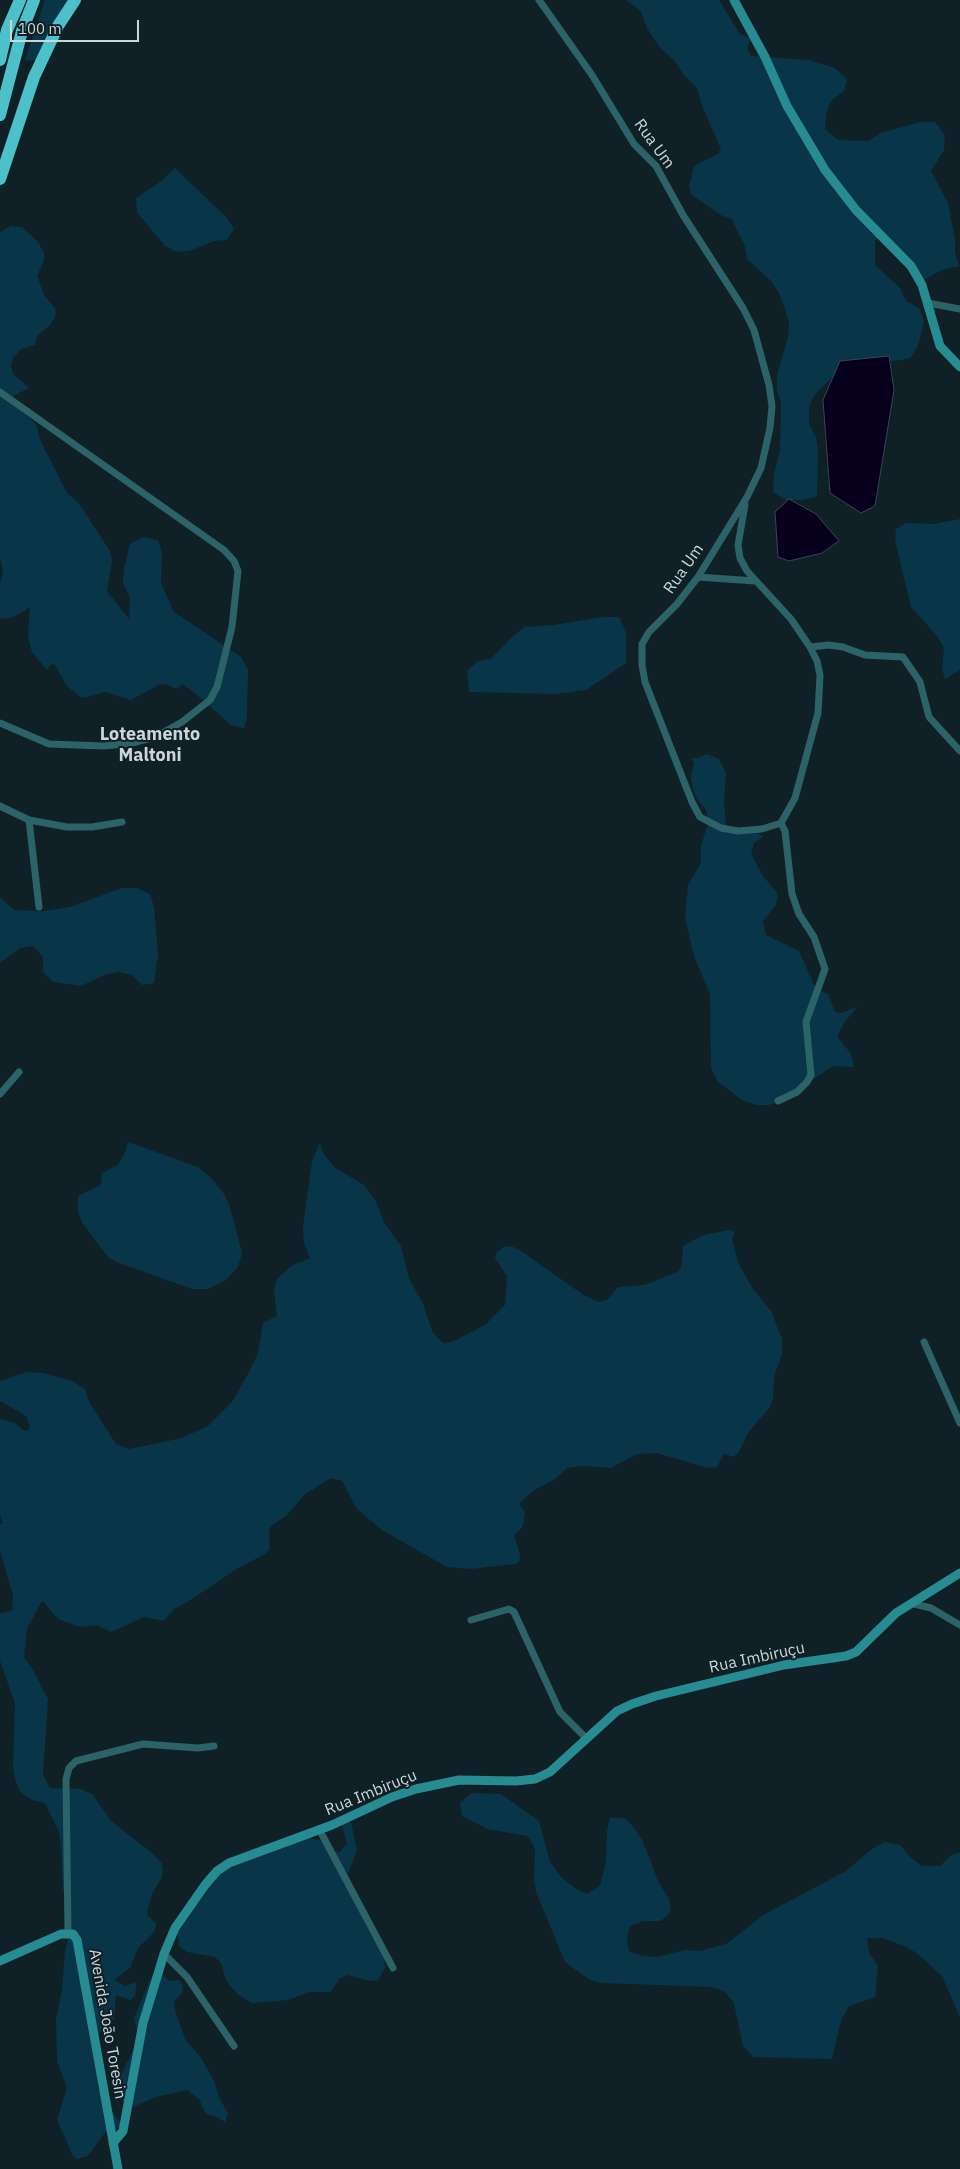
<!DOCTYPE html>
<html>
<head>
<meta charset="utf-8">
<style>
  body { margin:0 }
  #map { position:relative; width:960px; height:2169px; overflow:hidden; background:#102027; font-family:"IBM Plex Sans",sans-serif }
  canvas { display:block }
  .scale { position:absolute; left:10px; top:20px; width:129px; height:22px; box-sizing:border-box; border:2px solid #cbd5da; border-top:0; padding-left:6px; font-size:15px; line-height:18px; white-space:nowrap; color:#cbd5da; -webkit-text-stroke:4px #102027; paint-order:stroke }
</style>
</head>
<body>
<div id="map">
<canvas width="960" height="2169"></canvas>
<div class="scale">100 m</div>
</div>
<script>
const ctx = document.querySelector('canvas').getContext('2d');
ctx.lineJoin = 'round';
function fill(path, color) {
  ctx.fillStyle = color;
  ctx.fill(path, 'evenodd');
}
function toPath(rows) {
  const path = new Path2D();
  for (const r of rows) {
    path.moveTo(r[0], r[1]);
    for (let i = 2; i < r.length; i += 2) path.lineTo(r[i], r[i + 1]);
  }
  return path;
}
function stroke(path, color, width, dash) {
  ctx.strokeStyle = color;
  ctx.lineWidth = width;
  ctx.lineCap = dash ? 'butt' : 'round';
  ctx.setLineDash(dash || []);
  ctx.stroke(path);
}
function drawText(font, color, halo, rows, align = 'center') {
  ctx.font = font + ' "IBM Plex Sans",sans-serif';
  ctx.lineWidth = 4;
  ctx.setLineDash([]);
  ctx.textBaseline = 'middle';
  ctx.strokeStyle = halo;
  ctx.fillStyle = color;
  for (const [text, x, y, turn = 0] of rows) {
    ctx.save();
    ctx.translate(x, y);
    ctx.rotate((+turn || 0) * Math.PI / 180);
    ctx.textAlign = isNaN(turn) ? turn : align;
    if (halo) ctx.strokeText(text, 0, 0);
    ctx.fillText(text, 0, 0);
    ctx.restore();
  }
}
fill(toPath([
  [45,0,71,0,37,61,25,60],
  [626,0,719,0,740,34,751,38,747,49,751,56,809,60,835,68,847,79,844,91,831,101,826,114,825,129,838,140,868,141,881,133,920,122,935,122,945,135,944,150,931,171,948,203,955,239,955,252,959,266,941,270,924,280,917,276,878,238,875,240,875,265,900,288,906,301,919,308,924,321,918,346,910,358,895,361,862,360,836,374,815,394,809,406,809,424,816,437,818,450,817,496,804,500,786,500,773,492,774,474,780,449,781,403,777,390,777,375,788,337,789,322,784,306,779,293,770,280,747,259,745,246,731,218,724,217,692,195,689,187,694,166,718,154,721,149,703,108,697,88,684,75,675,61,660,48,647,28,641,11],
  [175,168,227,218,234,229,227,240,214,241,189,251,177,252,165,246,137,212,136,198,160,182],
  [11,226,22,227,37,241,44,252,44,261,37,275,44,295,55,308,56,314,51,324,37,336,35,345,21,349,13,358,11,366,13,374,29,388,11,397,10,401,36,424,41,442,67,493,78,502,110,551,112,561,107,591,129,619,130,597,123,584,124,569,130,544,143,537,158,540,162,552,161,583,173,611,241,657,248,670,247,716,244,728,231,725,196,694,182,684,177,689,166,684,158,685,131,700,105,692,82,698,67,686,55,665,51,664,47,670,32,652,28,637,30,607,15,616,7,619,0,618,0,584,3,572,0,557,0,232],
  [960,519,960,670,945,679,942,669,944,648,937,636,911,607,895,540,896,529,906,523,934,524],
  [604,617,619,617,626,633,626,663,586,690,556,694,469,692,467,671,478,661,491,659,512,637,525,627,553,625],
  [707,754,719,759,726,773,724,801,726,827,743,828,764,836,754,843,751,854,763,876,778,894,776,905,763,921,766,935,799,951,814,985,818,990,828,994,835,1012,841,1013,857,1007,844,1023,837,1036,851,1054,854,1067,833,1066,785,1098,769,1105,756,1105,742,1100,718,1082,711,1068,710,994,694,956,685,917,688,885,701,863,701,846,708,823,706,810,697,799,693,789,691,777,694,763,691,758,698,758],
  [122,888,137,888,150,894,154,907,158,955,154,983,142,985,132,975,119,972,106,974,81,986,53,982,43,972,43,957,33,946,20,948,0,963,0,897,14,910,44,911,70,907],
  [128,1142,198,1167,213,1180,224,1194,230,1207,242,1253,238,1267,226,1280,208,1289,192,1289,116,1262,107,1256,82,1222,78,1212,78,1196,101,1185,102,1173,118,1165,124,1155],
  [320,1143,324,1154,334,1167,364,1185,375,1200,385,1224,401,1246,409,1278,423,1304,433,1333,443,1343,452,1342,485,1325,505,1305,507,1276,495,1258,497,1252,504,1247,511,1246,521,1251,585,1296,599,1302,607,1300,618,1287,645,1285,679,1271,682,1264,683,1246,704,1235,729,1230,735,1232,732,1238,738,1263,753,1289,771,1311,782,1339,782,1355,774,1376,773,1398,770,1407,748,1433,739,1452,733,1457,724,1454,717,1467,708,1468,657,1453,637,1454,611,1468,582,1466,567,1468,555,1479,534,1490,519,1504,525,1512,523,1526,514,1536,520,1554,519,1562,514,1564,471,1569,447,1567,382,1530,357,1509,342,1481,331,1478,304,1495,287,1515,271,1526,269,1532,270,1549,267,1553,238,1568,189,1601,174,1609,164,1621,144,1617,111,1632,97,1625,80,1627,58,1619,43,1601,41,1602,27,1629,24,1657,33,1670,48,1699,43,1775,50,1788,81,1789,93,1795,111,1821,152,1853,161,1862,163,1869,162,1877,153,1892,147,1911,148,1916,156,1923,155,1931,138,1948,130,1968,114,1980,125,1986,137,1982,135,1996,130,2000,116,1995,114,2019,107,2028,99,2033,97,2039,98,2088,106,2105,124,2126,106,2131,88,2156,76,2159,73,2156,57,2120,67,2088,57,2061,56,2019,62,1990,65,1951,71,1929,63,1888,61,1845,59,1832,45,1803,32,1800,20,1792,15,1779,13,1767,15,1703,0,1661,0,1613,12,1611,13,1596,0,1551,0,1525,3,1523,0,1515,0,1419,15,1423,23,1430,28,1431,30,1426,26,1416,0,1401,0,1381,26,1372,44,1373,72,1381,85,1389,89,1402,116,1444,129,1449,182,1438,208,1426,232,1402,249,1372,258,1353,263,1323,277,1316,274,1290,277,1279,291,1266,310,1258,304,1243,303,1227,312,1161],
  [471,1793,501,1794,539,1821,550,1862,562,1878,575,1888,587,1894,600,1886,606,1861,607,1831,610,1818,625,1818,635,1829,643,1842,659,1883,669,1899,671,1911,661,1921,643,1921,630,1926,627,1938,629,1951,642,1956,657,1957,685,1950,700,1951,726,1944,765,1914,846,1871,872,1849,885,1842,900,1845,910,1857,922,1866,940,1866,950,1856,960,1852,960,2017,942,1976,919,1955,907,1947,882,1938,867,1938,869,1953,878,1966,875,1997,849,2006,841,2021,832,2059,753,2057,743,2046,734,2003,725,1992,712,1987,602,1983,590,1980,565,1962,536,1892,534,1879,535,1849,528,1836,487,1829,462,1816,460,1803],
  [343,1821,351,1822,357,1851,346,1878,368,1930,384,1956,385,1968,378,1980,370,1981,348,1975,339,1979,331,1992,309,1992,288,2000,253,2003,241,1997,230,1986,225,1977,221,1963,215,1957,187,1952,179,1946,177,1932,218,1872,306,1838,320,1840,331,1851,340,1852,347,1843,342,1825],
  [156,1970,170,1981,179,1980,183,1985,182,1993,174,2002,176,2014,186,2041,200,2056,214,2081,219,2097,228,2114,225,2122,217,2117,206,2114,199,2099,187,2090,156,2097,133,2107,125,2104,117,2093,117,2083,139,2038,134,2018,149,1982]
]), '#083648');
const water = toPath([
  [889,356,894,390,875,506,861,513,830,493,823,400,840,361,889,356],
  [789,499,816,514,839,541,822,553,789,561,778,557,775,512,789,499]
]);
fill(water, '#06001d');
stroke(water, '#414056', 1);
stroke(toPath([
  [539,0,592,75,634,144,656,166,683,215,743,308,754,330,769,385,772,406,770,428,761,468,747,497,698,577,677,604,649,632,642,644,642,665,645,682,692,802,700,817,721,828,738,831,762,829,781,823,785,831,792,894,799,914,814,937,825,969,806,1022,811,1075,807,1082,797,1092,778,1101],
  [928,303,960,309],
  [0,392,224,550,234,561,238,571,232,627,217,687,210,700,182,722,155,737,132,743,104,746,49,744,0,723],
  [745,505,738,545,740,558,747,571,791,619,810,647,829,645,843,647,865,655,903,657,920,682,929,717,960,751],
  [698,577,755,581],
  [0,806,29,820,67,827,92,827,122,822],
  [29,820,39,907],
  [781,823,795,798,818,713,820,675,817,661,810,647],
  [0,1094,19,1072],
  [924,1342,960,1423],
  [914,1604,931,1608,960,1625],
  [471,1620,509,1609,514,1612,560,1712,587,1739],
  [319,1829,393,1968],
  [68,1933,66,1779,69,1768,76,1761,143,1744,198,1748,214,1746],
  [164,1954,187,1977,234,2046]
]), '#2c6368', 7);
stroke(toPath([
  [734,0,765,57,787,106,825,170,856,210,911,266,922,285,940,346,960,367],
  [0,1961,61,1934,73,1934,77,1940,118,2169],
  [113,2143,123,2131,143,2023,164,1954,175,1928,205,1885,217,1871,229,1863,332,1825,392,1797,416,1789,459,1780,516,1781,535,1779,550,1772,617,1711,632,1704,656,1696,784,1665,846,1656,856,1652,896,1613,960,1573]
]), '#278b92', 9);
stroke(toPath([
  [0,60,7,30,20,0],
  [0,115,22,31,34,0],
  [0,179,34,77,58,26,75,0]
]), '#4cc1ca', 12);
drawText('16px', '#cbd5da', '#102027', [
  ["Rua Um",654,144,54],
  ["Rua Um",684,569,-55],
  ["Rua Imbiruçu",757,1658,-12],
  ["Rua Imbiruçu",371,1793,-22],
  ["Avenida João Toresin",107,2024,80]
]);
drawText('bold 18px', '#cbd5da', '#102027', [
  ["Loteamento",150,735],
  ["Maltoni",150,756]
]);
</script>
</body>
</html>
